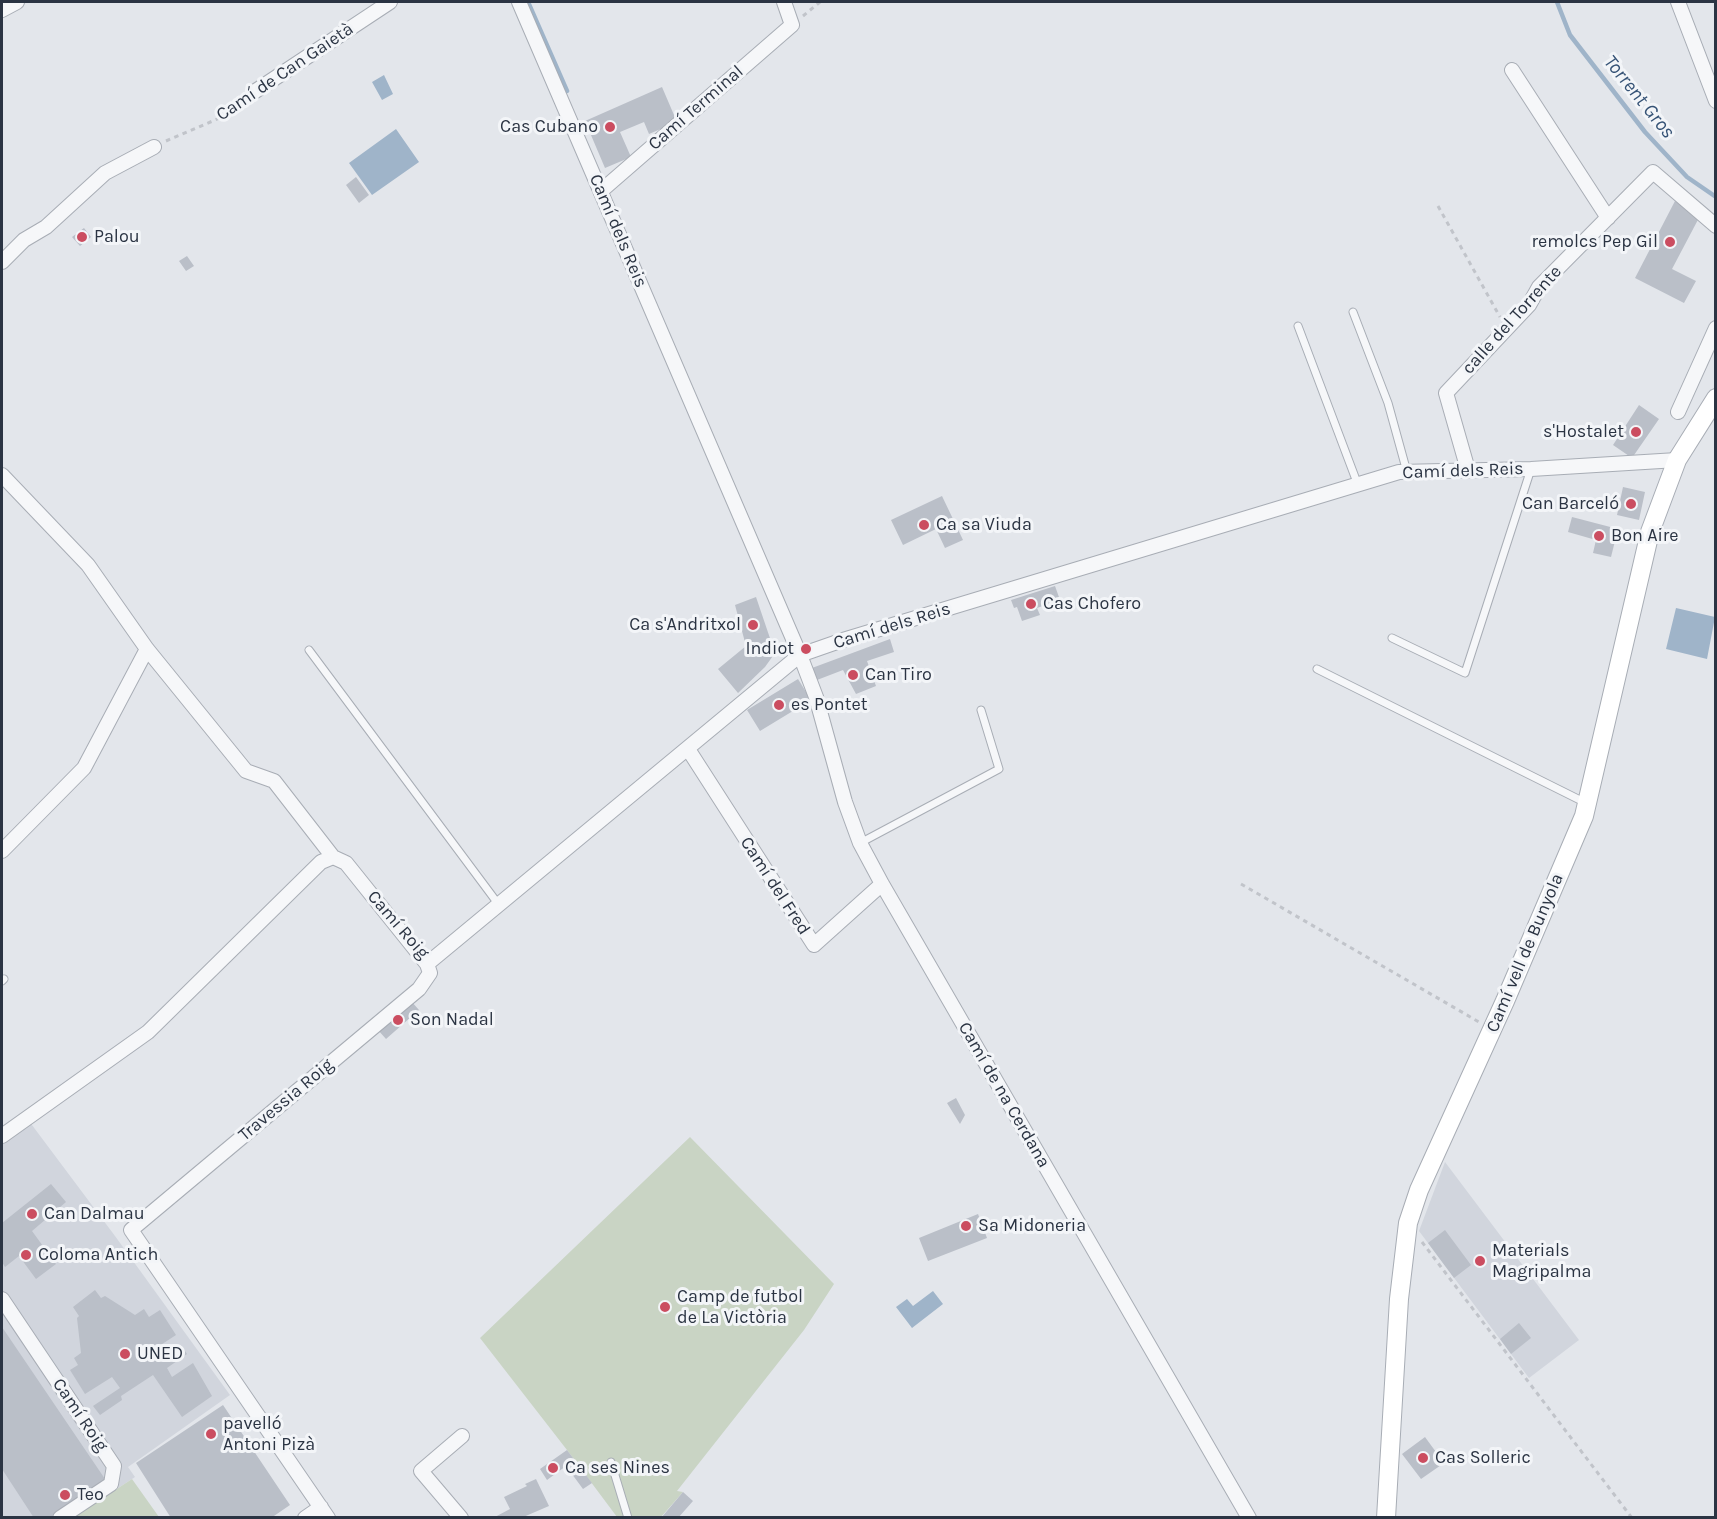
<!DOCTYPE html>
<html>
<head>
<meta charset="utf-8">
<style>
  body { margin:0 }
  #map { position:relative; width:1717px; height:1519px; overflow:hidden; background:#e3e6eb; font-family:Karla,sans-serif }
  canvas { display:block }
  .frame { position:absolute; inset:0; border:3px solid #2b3443; pointer-events:none }
</style>
</head>
<body>
<div id="map">
<canvas width="1717" height="1519"></canvas>
<div class="frame"></div>
</div>
<script>
const ctx = document.querySelector('canvas').getContext('2d');
ctx.lineJoin = 'round';
function fill(path, color) {
  ctx.fillStyle = color;
  ctx.fill(path, 'evenodd');
}
function toPath(rows) {
  const path = new Path2D();
  for (const r of rows) {
    path.moveTo(r[0], r[1]);
    for (let i = 2; i < r.length; i += 2) path.lineTo(r[i], r[i + 1]);
  }
  return path;
}
function stroke(path, color, width, dash) {
  ctx.strokeStyle = color;
  ctx.lineWidth = width;
  ctx.lineCap = dash ? 'butt' : 'round';
  ctx.setLineDash(dash || []);
  ctx.stroke(path);
}
function drawText(font, color, halo, rows, align = 'center') {
  ctx.font = font + ' Karla,sans-serif';
  ctx.lineWidth = 6;
  ctx.setLineDash([]);
  ctx.textBaseline = 'middle';
  ctx.strokeStyle = halo;
  ctx.fillStyle = color;
  for (const [text, x, y, turn = 0] of rows) {
    ctx.save();
    ctx.translate(x, y);
    ctx.rotate((+turn || 0) * Math.PI / 180);
    ctx.textAlign = isNaN(turn) ? turn : align;
    if (halo) ctx.strokeText(text, 0, 0);
    ctx.fillText(text, 0, 0);
    ctx.restore();
  }
}
fill(toPath([
  [23,1113,115,1236,230,1395,128,1467,135,1477,74,1517,2,1518,2,1127],
  [1445,1162,1579,1340,1529,1378,1419,1231]
]), '#d1d5dd');
fill(toPath([
  [690,1137,834,1284,804,1330,677,1491,683,1492,661,1517,617,1517,567,1450,480,1338],
  [132,1479,159,1517,74,1517]
]), '#c9d4c4');
fill(toPath([
  [384,75,393,94,382,100,372,82],
  [396,129,419,162,372,195,349,163],
  [1676,608,1715,617,1707,659,1666,649],
  [933,1291,943,1304,912,1328,896,1307,907,1299,913,1306]
]), '#9fb4c9');
stroke(toPath([
  [528,2,567,91],
  [1557,2,1570,35,1645,132,1687,177,1716,197]
]), '#9fb4c9', 4.5);
fill(toPath([
  [662,87,677,122,649,134,644,122,620,132,631,157,605,168,585,121],
  [356,177,369,195,359,203,346,185],
  [1675,201,1701,214,1672,269,1696,281,1684,303,1635,278],
  [84,228,91,237,80,246,72,237],
  [187,256,194,266,186,271,179,261],
  [1639,405,1659,419,1632,458,1613,445],
  [1623,487,1645,492,1639,520,1617,515],
  [942,496,963,540,945,548,936,529,903,545,891,520],
  [1572,517,1618,529,1611,557,1593,553,1596,540,1568,532],
  [1055,586,1060,600,1037,608,1040,615,1022,621,1017,607,1014,608,1011,600],
  [756,597,775,653,765,667,738,693,718,669,746,646,735,605],
  [890,639,894,652,867,661,876,686,856,694,843,670,817,680,812,668],
  [798,679,811,700,760,731,747,710],
  [411,1001,419,1010,386,1039,378,1030],
  [956,1098,965,1115,960,1124,947,1103],
  [51,1184,66,1202,32,1231,56,1264,36,1279,19,1256,5,1267,2,1262,2,1223],
  [978,1214,987,1238,928,1261,919,1238],
  [1445,1230,1471,1265,1454,1278,1428,1243],
  [95,1290,101,1298,105,1296,135,1315,144,1309,149,1317,160,1310,176,1335,153,1350,159,1359,181,1345,187,1354,167,1368,172,1377,193,1363,212,1396,182,1417,153,1375,121,1396,122,1400,100,1415,93,1406,120,1388,112,1377,85,1394,70,1370,78,1365,74,1358,81,1353,77,1318,79,1316,73,1307],
  [1519,1323,1531,1338,1511,1354,1500,1339],
  [2,1327,105,1479,49,1518,34,1518,2,1469],
  [223,1405,290,1505,271,1518,171,1518,136,1463],
  [1425,1437,1444,1463,1421,1479,1402,1454],
  [567,1450,592,1483,583,1489,566,1466,547,1480,540,1469],
  [536,1479,549,1506,521,1518,493,1518,510,1509,504,1497,527,1486,525,1484],
  [683,1492,693,1501,678,1518,661,1518]
]), '#babfc8');
const lane = toPath([
  [1353,312,1388,403,1407,472],
  [1298,326,1358,485],
  [1392,638,1465,673,1531,469],
  [309,650,499,905],
  [1317,669,1586,803],
  [860,843,999,769,981,710],
  [2,981,4,979],
  [611,1462,628,1518]
]);
const street = toPath([
  [519,2,800,655,816,697,845,802,860,843,882,884,1249,1518],
  [1678,2,1716,101],
  [2,10,17,2],
  [1512,70,1608,218],
  [254,92,390,2],
  [601,191,792,25,784,2],
  [2,262,24,240,46,227,105,173,154,147],
  [1678,412,1716,328],
  [1468,470,1446,393,1529,305,1539,287,1653,172,1716,226],
  [2,475,88,565,147,649,246,771,274,781,333,857],
  [688,749,814,945,882,884],
  [2,851,84,768,147,649],
  [2,1136,148,1032,321,862,333,857,346,863,427,964,800,655,843,640,1399,472,1531,469,1677,460],
  [2,1299,114,1466,111,1484,60,1518],
  [305,1518,321,1507],
  [328,1518,131,1230,419,989,430,973,427,964],
  [461,1518,421,1471,462,1436]
]);
const secondary = toPath([
  [1386,1518,1399,1299,1408,1223,1419,1190,1505,1001,1584,816,1650,532,1677,460,1716,398]
]);
stroke(lane, '#a8adb5', 9);
stroke(street, '#a8adb5', 16);
stroke(secondary, '#a8adb5', 20);
stroke(toPath([
  [803,16,820,2],
  [166,141,222,117,244,99],
  [1438,206,1500,317],
  [1241,884,1479,1022],
  [1422,1242,1632,1518]
]), '#c1c4ca', 3, [4.5, 4.5]);
stroke(lane, '#f6f7f9', 7);
stroke(street, '#f6f7f9', 14);
stroke(secondary, '#fff', 18);
for (const [x, y, r, color] of [
  [610,127,6,"#cb4d60"],
  [82,237,6,"#cb4d60"],
  [1670,242,6,"#cb4d60"],
  [1636,432,6,"#cb4d60"],
  [1631,504,6,"#cb4d60"],
  [924,525,6,"#cb4d60"],
  [1599,536,6,"#cb4d60"],
  [1031,604,6,"#cb4d60"],
  [753,625,6,"#cb4d60"],
  [806,649,6,"#cb4d60"],
  [853,675,6,"#cb4d60"],
  [779,705,6,"#cb4d60"],
  [398,1020,6,"#cb4d60"],
  [32,1214,6,"#cb4d60"],
  [966,1226,6,"#cb4d60"],
  [26,1255,6,"#cb4d60"],
  [1480,1261,6,"#cb4d60"],
  [665,1307,6,"#cb4d60"],
  [125,1354,6,"#cb4d60"],
  [211,1434,6,"#cb4d60"],
  [1423,1458,6,"#cb4d60"],
  [553,1468,6,"#cb4d60"],
  [65,1495,6,"#cb4d60"]
]) {
  const dot = new Path2D();
  dot.arc(x, y, r, 0, 2 * Math.PI);
  ctx.fillStyle = color;
  ctx.fill(dot);
  stroke(dot, '#f3f5f8', 2);
}
drawText('18px', '#2b3443', '#f3f5f8', [
  ["Camí de Can Gaietà",285,72,-34],
  ["Camí Terminal",696,108,-41],
  ["Camí dels Reis",618,231,67],
  ["calle del Torrente",1512,320,-48],
  ["Camí dels Reis",1463,471,-2],
  ["Camí dels Reis",892,626,-17],
  ["Camí del Fred",775,886,57],
  ["Camí Roig",398,925,49],
  ["Camí vell de Bunyola",1525,953,-67],
  ["Camí de na Cerdana",1004,1095,60],
  ["Travessia Roig",286,1100,-40],
  ["Camí Roig",80,1415,56]
]);
drawText('18px', '#2b3443', '#f3f5f8', [
  ["Cas Cubano",598,127,"right"],
  ["Palou",94,237],
  ["remolcs Pep Gil",1658,242,"right"],
  ["s'Hostalet",1624,432,"right"],
  ["Can Barceló",1619,504,"right"],
  ["Ca sa Viuda",936,525],
  ["Bon Aire",1611,536],
  ["Cas Chofero",1043,604],
  ["Ca s'Andritxol",741,625,"right"],
  ["Indiot",794,649,"right"],
  ["Can Tiro",865,675],
  ["es Pontet",791,705],
  ["Son Nadal",410,1020],
  ["Can Dalmau",44,1214],
  ["Sa Midoneria",978,1226],
  ["Materials",1492,1251],
  ["Magripalma",1492,1272],
  ["Coloma Antich",38,1255],
  ["Camp de futbol",677,1297],
  ["de La Victòria",677,1318],
  ["UNED",137,1354],
  ["pavelló",223,1424],
  ["Antoni Pizà",223,1445],
  ["Cas Solleric",1435,1458],
  ["Ca ses Nines",565,1468],
  ["Teo",77,1495]
], 'left');
drawText('italic 20px', '#365376', '#f3f5f8', [
  ["Torrent Gros",1639,97,51]
]);
</script>
</body>
</html>
